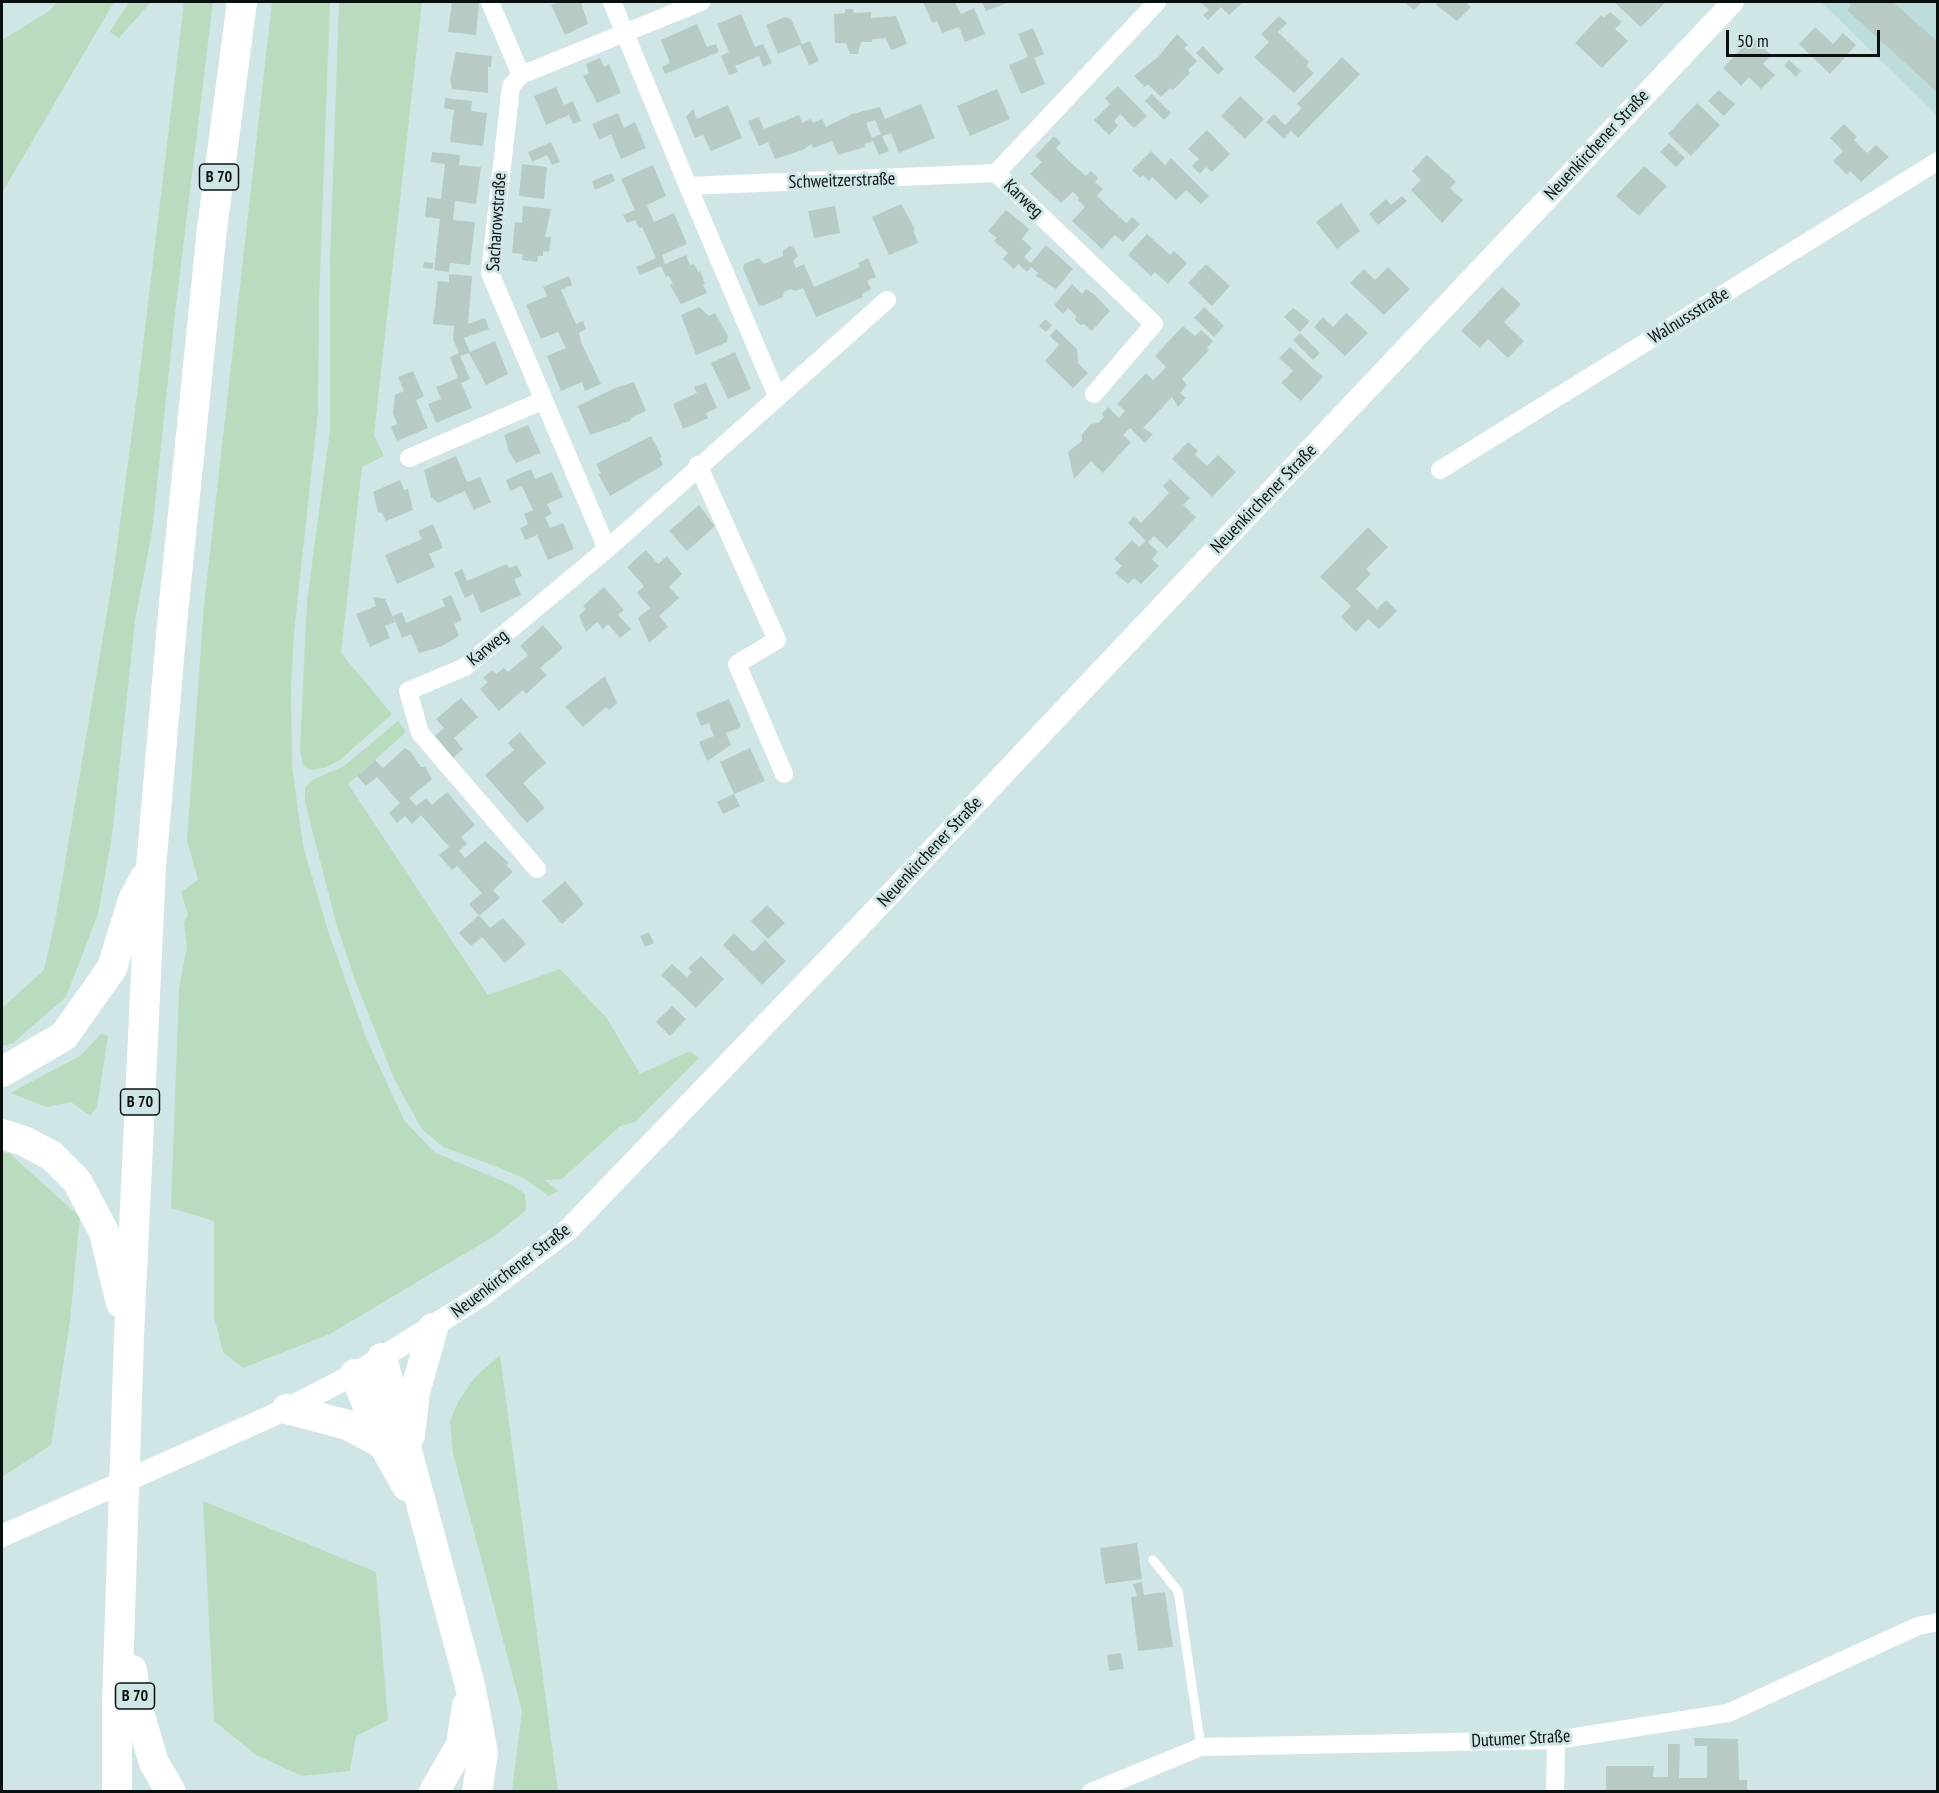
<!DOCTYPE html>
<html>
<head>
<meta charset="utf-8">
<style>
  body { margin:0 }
  #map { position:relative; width:1939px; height:1793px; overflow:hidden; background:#d0e6e6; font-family:"PT Sans Narrow",sans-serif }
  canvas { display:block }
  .frame { position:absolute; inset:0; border:3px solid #081010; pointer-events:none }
  .scale { position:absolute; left:1726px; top:30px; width:154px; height:27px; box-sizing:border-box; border:3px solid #081010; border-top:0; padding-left:8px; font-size:18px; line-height:21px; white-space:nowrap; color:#081010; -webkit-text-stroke:4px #d0e6e6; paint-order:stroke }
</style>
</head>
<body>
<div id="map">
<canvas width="1939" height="1793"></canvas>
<div class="frame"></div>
<div class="scale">50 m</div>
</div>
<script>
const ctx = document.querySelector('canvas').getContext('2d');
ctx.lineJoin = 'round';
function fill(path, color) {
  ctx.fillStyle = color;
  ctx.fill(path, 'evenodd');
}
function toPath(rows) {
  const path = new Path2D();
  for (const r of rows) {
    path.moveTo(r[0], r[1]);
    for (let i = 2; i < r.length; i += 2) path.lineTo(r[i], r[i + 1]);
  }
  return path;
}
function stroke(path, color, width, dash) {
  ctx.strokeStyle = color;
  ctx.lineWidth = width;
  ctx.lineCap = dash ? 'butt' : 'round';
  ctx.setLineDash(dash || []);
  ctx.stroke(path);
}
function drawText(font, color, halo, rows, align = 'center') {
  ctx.font = font + ' "PT Sans Narrow",sans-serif';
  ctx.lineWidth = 6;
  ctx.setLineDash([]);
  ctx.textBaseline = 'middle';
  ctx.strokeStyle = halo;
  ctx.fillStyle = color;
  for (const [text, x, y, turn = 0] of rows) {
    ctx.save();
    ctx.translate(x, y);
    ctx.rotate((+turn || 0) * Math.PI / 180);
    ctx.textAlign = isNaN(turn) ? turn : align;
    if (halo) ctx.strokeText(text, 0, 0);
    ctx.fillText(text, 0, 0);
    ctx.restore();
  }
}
fill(toPath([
  [1821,2,1937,2,1937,115]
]), '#bddddc');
fill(toPath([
  [57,2,114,2,2,193,2,40,49,11],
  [129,2,151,2,119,38,110,32],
  [184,2,213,2,175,314,152,532,135,621,112,836,98,914,66,997,13,1043,2,1046,2,1008,44,970,56,916,113,576,138,387],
  [272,2,330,2,319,302,318,412,294,633,291,686,292,766,303,846,329,934,367,1040,404,1120,434,1152,512,1185,525,1194,526,1210,496,1235,330,1334,243,1368,223,1352,214,1317,214,1221,171,1208,179,988,187,947,184,922,188,915,181,892,198,880,187,840,204,605],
  [339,2,422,2,374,435,384,456,362,467,341,653,392,714,340,760,324,768,310,770,303,766,300,749,307,601,330,430,330,260],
  [398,721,406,732,348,784,488,995,560,969,606,1017,640,1074,690,1051,699,1058,635,1122,620,1126,562,1179,544,1180,559,1191,548,1196,527,1180,500,1168,443,1147,422,1129,394,1079,355,980,336,923,305,802,305,788,312,780,344,766],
  [101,1034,108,1036,97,1107,90,1116,71,1102,47,1107,10,1093,80,1056],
  [2,1152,9,1153,80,1217,70,1321,51,1445,2,1477],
  [500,1355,558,1791,512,1791,522,1711,453,1454,450,1421,458,1402,475,1377],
  [203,1501,376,1572,388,1720,356,1736,350,1771,302,1776,256,1755,214,1721]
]), '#badcbe');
fill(toPath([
  [452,2,479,3,476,35,448,32],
  [560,2,581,2,588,24,565,35,551,5],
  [923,2,955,2,961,14,974,8,985,34,965,42,959,27,942,33,937,21,932,23],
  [982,2,1010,2,986,11],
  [1200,2,1243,2,1229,15,1221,7,1208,20,1203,15,1209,10],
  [1404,2,1422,2,1414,10],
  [1439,2,1465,2,1471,7,1457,21,1436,5],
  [1614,2,1666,2,1641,27],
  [1847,2,1893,2,1938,42,1938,93,1847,10,1851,5],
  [845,9,853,9,854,13,871,12,871,18,896,16,907,44,891,50,886,38,872,39,872,42,861,42,858,54,850,54,846,43,835,43,834,14,845,13],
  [1610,12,1622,22,1615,29,1628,41,1602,68,1575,43,1601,15,1604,18],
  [741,14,755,47,763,44,772,63,763,67,759,56,735,66,738,72,729,75,721,56,729,52,717,24],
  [1279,16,1287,23,1278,32,1309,62,1306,66,1314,73,1294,93,1254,57,1269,42,1261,34],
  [785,17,791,19,802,44,778,54,766,25],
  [697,24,707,47,716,44,719,52,665,74,662,67,670,63,661,40],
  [1815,27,1833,44,1843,33,1856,45,1830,74,1799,44],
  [1033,28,1044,54,1034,58,1045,84,1021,94,1009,65,1028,57,1018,34],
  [1177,34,1188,45,1184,48,1197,61,1188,70,1190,73,1173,90,1170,88,1161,97,1148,84,1145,87,1134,76,1158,57],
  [1752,37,1771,55,1763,64,1775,75,1761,89,1749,77,1741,86,1723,68],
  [810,41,819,61,809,65,800,45],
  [1203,46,1224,69,1218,75,1196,53],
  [456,52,492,56,491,67,488,67,488,93,452,89,450,79],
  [1342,57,1360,74,1298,138,1291,131,1284,139,1266,122,1274,114,1285,125,1302,108,1297,104],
  [600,58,604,67,609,64,621,93,597,103,583,76,589,73,586,64],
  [1789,60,1801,71,1796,77,1784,65],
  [1118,86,1147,116,1134,128,1120,114,1114,121,1118,126,1109,135,1094,120,1110,104,1105,98],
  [556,87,564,105,573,101,581,121,573,124,569,115,546,125,534,96],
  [997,89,1010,119,970,136,957,106],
  [1719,90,1735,104,1724,116,1708,101],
  [1152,94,1171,113,1164,120,1145,101],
  [1240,96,1264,119,1245,139,1221,116],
  [445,98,472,101,471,111,487,113,483,146,450,142,454,110,444,108],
  [1697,103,1720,125,1691,156,1668,134],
  [921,104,935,138,899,153,891,133,882,136,889,151,879,155,873,141,864,144,865,147,838,155,832,141,813,148,811,144,803,150,775,159,768,142,759,146,748,121,759,117,764,129,799,115,802,123,811,119,813,123,822,119,826,127,852,114,880,107,885,119],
  [875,120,881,134,872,138,866,123],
  [728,105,742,138,711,151,703,135,695,138,686,117,693,109,697,119],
  [618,113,624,128,635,122,646,148,621,159,611,134,599,140,592,124],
  [1844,124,1857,137,1854,140,1867,153,1876,145,1889,157,1861,182,1850,171,1847,175,1833,161,1843,151,1830,138],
  [1207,130,1230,154,1212,172,1206,167,1200,174,1192,166,1199,159,1188,149],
  [1054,136,1061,143,1056,148,1071,163,1086,176,1091,171,1098,178,1095,182,1103,189,1097,196,1126,223,1132,217,1140,224,1123,242,1115,235,1102,249,1072,221,1085,207,1078,200,1079,198,1073,192,1061,203,1030,174,1042,162,1035,156],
  [551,142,560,162,552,165,547,155,532,162,528,152],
  [1669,143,1685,158,1676,167,1660,152],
  [1151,151,1165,165,1171,158,1209,196,1201,204,1186,190,1176,200,1152,177,1149,181,1143,175,1140,178,1132,170],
  [432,152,460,155,459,165,481,167,476,204,455,201,453,220,475,222,470,265,450,263,449,272,434,270,440,219,425,217,427,197,441,199,445,164,431,162],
  [1427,155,1456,182,1450,188,1463,200,1442,223,1411,190,1421,180,1412,171],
  [522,164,547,167,544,199,519,196],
  [653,165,666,196,647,205,650,213,654,222,674,213,687,244,662,255,665,264,686,255,690,265,694,264,698,272,700,271,705,284,703,285,707,293,681,304,670,285,673,284,669,276,666,277,661,266,640,275,636,267,656,258,642,227,639,228,635,220,627,223,623,215,635,210,621,179],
  [1644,166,1667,186,1639,216,1616,196],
  [612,173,615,181,595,190,592,181],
  [1402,196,1407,201,1378,225,1369,214,1386,199,1391,205],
  [1341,203,1360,231,1337,249,1316,222],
  [901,204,915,229,913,230,918,243,889,255,872,217],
  [523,206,551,209,545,237,551,237,549,252,543,251,543,256,538,256,537,262,522,260,523,254,512,253,515,222,522,223],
  [835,206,840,233,814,238,808,211],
  [1006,210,1029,229,1022,239,1032,248,1024,257,1031,263,1046,245,1073,269,1056,289,1036,276,1038,273,1031,267,1027,272,1018,264,1014,269,1003,259,1008,253,994,241,997,238,988,231],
  [1147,234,1170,255,1174,251,1187,263,1168,284,1155,272,1151,276,1128,255],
  [790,246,794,248,798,256,793,261,796,268,804,264,814,287,860,267,858,263,868,258,876,277,867,281,871,289,862,294,863,297,816,317,803,288,795,291,791,289,784,292,783,297,762,306,758,304,743,268,744,264,759,258,764,264,783,256,783,250],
  [424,262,433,263,433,269,423,268],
  [1206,264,1230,286,1212,306,1188,283],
  [1388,267,1410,289,1384,315,1350,283,1364,269,1375,280],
  [449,274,472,276,468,324,485,318,489,329,464,338,470,352,495,341,508,374,486,385,469,353,460,356,470,379,461,383,472,408,436,423,428,404,441,399,436,387,458,378,450,357,459,353,453,339,454,326,433,324,438,281,449,282],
  [569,276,572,285,561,290,576,324,583,321,586,329,579,333,581,342,601,384,585,391,582,382,561,391,547,356,566,348,558,332,541,339,526,305,547,296,543,287],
  [1072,284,1082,294,1086,289,1095,295,1110,311,1092,331,1084,324,1080,325,1075,320,1076,316,1068,308,1063,314,1054,305],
  [1502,287,1521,304,1504,322,1524,341,1508,358,1488,339,1480,348,1461,331],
  [699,307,709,316,715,313,728,336,727,342,696,355,681,315],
  [1204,307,1224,326,1214,337,1194,318],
  [1293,308,1310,321,1300,332,1284,317],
  [1346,313,1368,333,1345,356,1314,327,1323,317,1333,327],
  [1045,319,1052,325,1046,332,1039,326],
  [1183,326,1195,336,1201,330,1213,341,1207,348,1209,350,1182,379,1187,385,1180,393,1186,398,1178,407,1172,397,1143,428,1153,434,1145,443,1130,428,1123,435,1131,442,1103,473,1091,461,1074,479,1068,452,1082,441,1082,434,1091,424,1098,423,1104,417,1102,414,1108,407,1119,418,1125,411,1117,404,1146,373,1153,380,1160,374,1166,367,1155,356],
  [1056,329,1077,349,1078,363,1088,373,1073,388,1045,361,1059,345,1050,336],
  [1300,333,1320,353,1313,360,1293,340],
  [1290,347,1323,377,1301,401,1281,383,1293,371,1279,358],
  [735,352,751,389,728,399,711,363],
  [413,371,424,396,416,400,428,428,397,441,391,427,397,424,393,413,395,395,404,391,398,377],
  [634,382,646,411,632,417,630,421,590,435,578,406,615,388],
  [706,383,717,408,706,413,708,418,683,429,673,404,697,393,694,387],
  [528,425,541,453,516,463,509,452,504,435],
  [651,436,662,457,660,458,663,465,610,496,598,474,601,474,596,464],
  [1188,442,1198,451,1195,455,1207,466,1218,455,1236,472,1212,497,1172,459],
  [456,456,467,482,480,477,491,502,474,510,465,491,438,503,431,497,424,470],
  [531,469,535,479,552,472,563,497,547,504,552,514,545,517,550,528,563,523,574,549,548,560,537,535,525,540,520,528,528,524,524,514,533,510,522,486,510,491,506,480],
  [1170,479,1190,498,1183,505,1196,517,1167,548,1154,536,1148,542,1158,552,1152,559,1159,566,1141,584,1134,578,1128,584,1115,573,1122,566,1114,559,1132,540,1139,547,1146,541,1128,523,1134,516,1141,523,1169,493,1163,486],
  [400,480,404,490,408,489,413,510,386,521,382,513,378,512,373,492],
  [699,505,715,526,687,551,669,531],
  [433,524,443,548,429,554,435,567,397,584,385,555,422,539,418,531],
  [1368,527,1388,547,1366,569,1371,574,1356,589,1377,609,1386,600,1397,611,1379,629,1368,619,1356,632,1341,617,1351,606,1320,577],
  [646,550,658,564,667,556,682,574,669,587,679,598,659,616,668,627,649,643,638,618,650,608,637,593,644,586,627,567],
  [507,564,509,568,517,565,522,576,514,579,521,595,481,613,473,594,465,598,454,573,462,569,467,581],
  [604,587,624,610,618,615,631,629,620,638,608,624,603,629,597,622,586,632,579,615,586,609,583,606],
  [451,595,462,620,454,624,459,636,440,647,419,653,411,634,402,638,393,616,402,612,406,623,445,606,442,599],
  [373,597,385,599,395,622,385,626,390,638,370,647,356,614,376,606],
  [543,625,563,648,540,668,547,675,526,694,523,690,499,711,480,689,488,682,483,678,492,670,496,674,504,668,508,672,519,663,528,655,520,646],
  [605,676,617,703,609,710,606,707,583,727,565,707],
  [461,698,478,717,454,738,463,749,453,758,435,736,444,728,436,719],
  [729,699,741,727,726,733,731,745,707,761,699,742,714,736,709,723,701,726,696,713],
  [520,732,546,763,523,783,545,808,527,823,485,775,514,750,508,743],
  [405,748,411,752,421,767,425,767,432,779,409,798,416,806,426,798,432,805,447,792,475,825,461,837,467,844,459,851,465,858,485,841,509,863,506,865,513,872,493,890,500,898,479,916,469,904,482,893,457,866,452,870,439,855,449,847,421,815,412,824,405,816,397,823,389,813,400,803,377,777,366,786,357,776,375,760,383,768],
  [750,748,765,781,734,794,740,806,723,814,717,802,734,794,720,762],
  [565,881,584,904,562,924,542,901],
  [767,905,785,923,768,939,751,921],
  [479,915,490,928,503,918,526,944,505,963,482,937,471,946,459,933],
  [649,932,654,943,645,947,640,936],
  [734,933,753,952,765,940,786,961,762,985,723,945],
  [701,956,724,979,696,1008,661,975,672,964,687,977,692,972,688,968],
  [672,1006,686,1019,670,1036,656,1022],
  [1137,1543,1142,1579,1105,1584,1100,1548],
  [1142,1582,1144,1595,1165,1592,1173,1647,1138,1651,1131,1597,1137,1596,1133,1584],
  [1121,1653,1124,1669,1109,1671,1107,1655],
  [1694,1738,1738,1739,1739,1780,1747,1780,1747,1791,1606,1791,1606,1766,1654,1766,1653,1777,1668,1777,1668,1744,1680,1744,1679,1778,1707,1778,1707,1746,1695,1746]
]), '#b7cbc4');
stroke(toPath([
  [1153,1560,1178,1591,1201,1747]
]), '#fff', 9);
stroke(toPath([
  [490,2,521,75],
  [612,2,688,186,996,173],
  [996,173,1154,324,1094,394],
  [996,173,1157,2],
  [688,186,777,396],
  [409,458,544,400],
  [698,465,777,640,737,664,784,774],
  [1440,470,1938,161],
  [607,549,490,273,511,86,521,75,701,2],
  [537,869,420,733,408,691,465,667,607,549,887,300],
  [1091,1792,1201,1747,1556,1740,1728,1713,1918,1626,1938,1622],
  [1555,1792,1556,1740]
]), '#fff', 18);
stroke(toPath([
  [2,1536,287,1409,355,1374,481,1296,569,1229,860,926,1733,2]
]), '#fff', 22);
stroke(toPath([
  [2,1072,64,1036,112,968,133,900,145,878],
  [2,1134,24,1141,52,1156,77,1181,104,1232,121,1303],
  [382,1358,470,1685,483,1753,477,1792],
  [355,1374,383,1444,407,1486],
  [287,1409,348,1425,383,1444],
  [410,1435,415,1392,433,1328],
  [132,1670,137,1706,154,1763,171,1792],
  [117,1792,117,1706,129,1336,151,867,173,613,212,229,242,2],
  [434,1792,461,1745,467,1706]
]), '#fff', 30);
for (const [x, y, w] of [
  [219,177,39],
  [140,1102,39],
  [135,1696,39]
]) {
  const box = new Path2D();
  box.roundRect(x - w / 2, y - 13, w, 26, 4.5);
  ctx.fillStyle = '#d0e6e6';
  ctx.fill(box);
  stroke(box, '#081010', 1.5);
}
drawText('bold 16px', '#081010', null, [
  ["B 70",219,177],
  ["B 70",140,1102],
  ["B 70",135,1696]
]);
drawText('18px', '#081010', '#d0e6e6', [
  ["Neuenkirchener Straße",1597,145,-47],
  ["Schweitzerstraße",842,181,-2],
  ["Karweg",1023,199,44],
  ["Sacharowstraße",497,222,-86],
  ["Walnussstraße",1689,316,-32],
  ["Neuenkirchener Straße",1264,499,-46],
  ["Karweg",488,648,-39],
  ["Neuenkirchener Straße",930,852,-47],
  ["Neuenkirchener Straße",511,1271,-37],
  ["Dutumer Straße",1521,1739,-3]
]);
</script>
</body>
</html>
